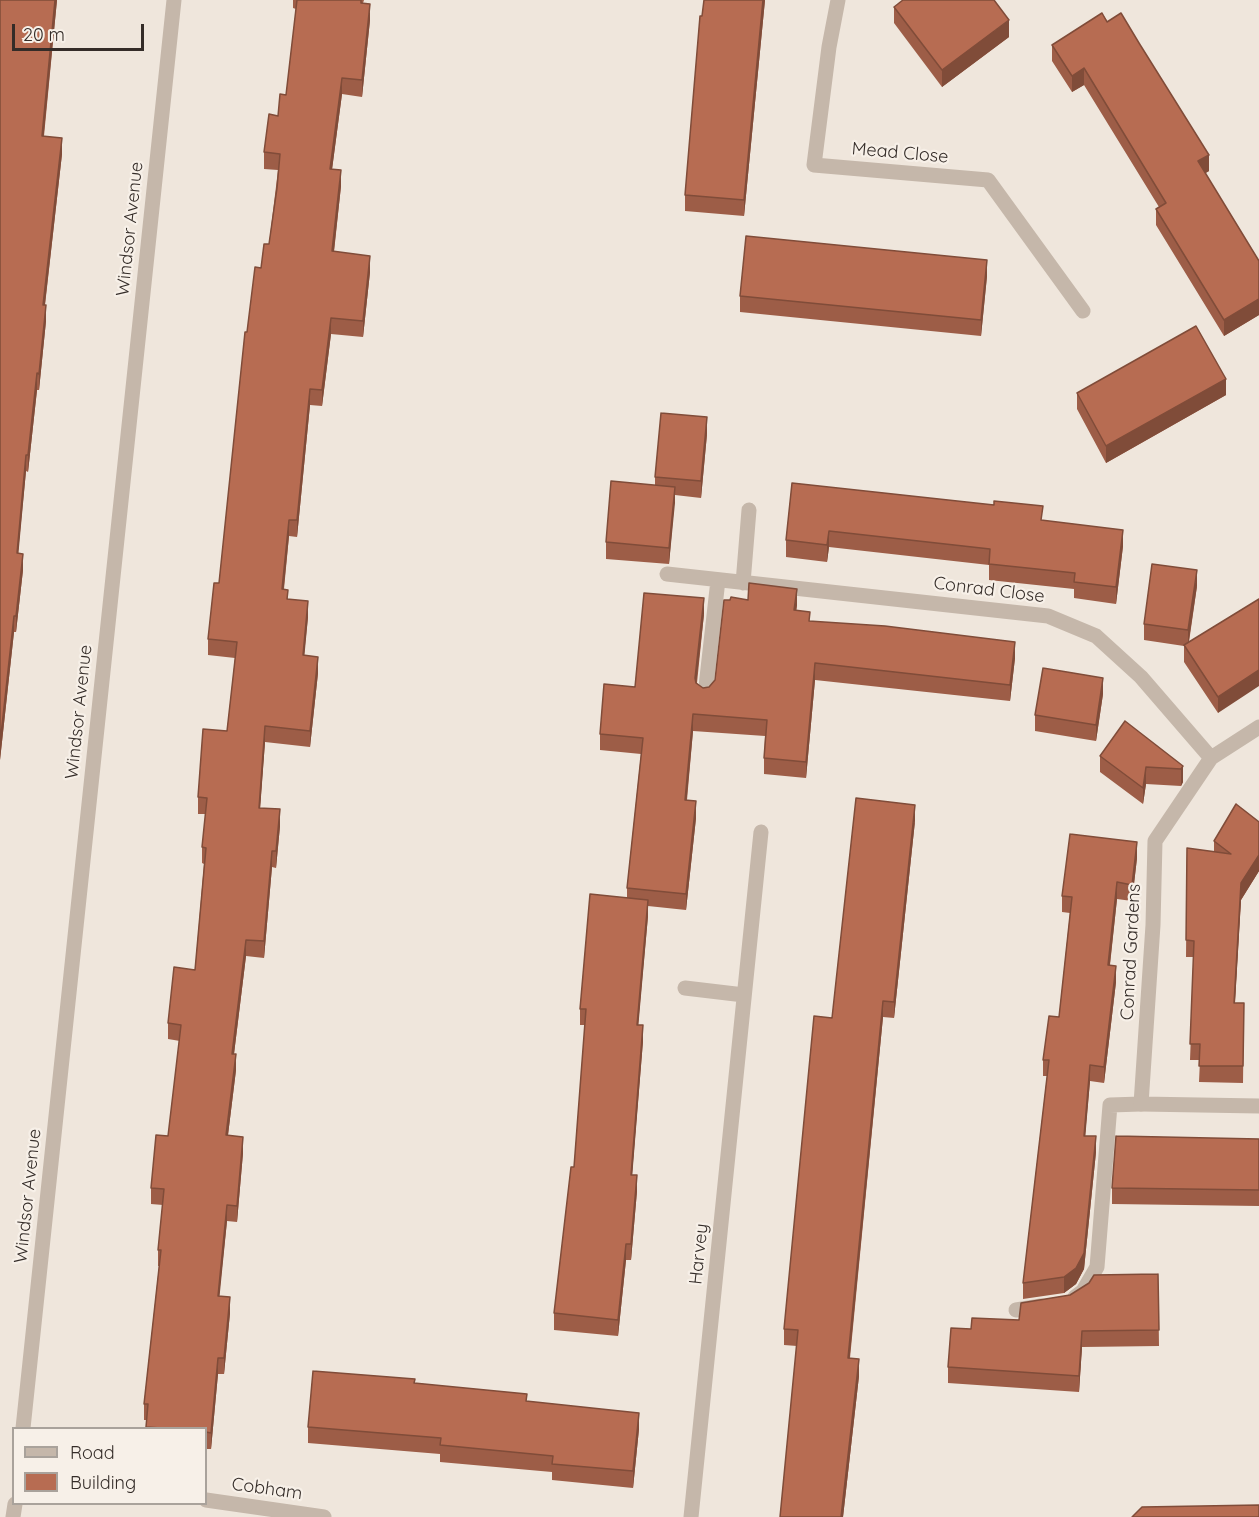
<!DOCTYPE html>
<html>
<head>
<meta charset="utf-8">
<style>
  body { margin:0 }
  #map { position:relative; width:1259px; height:1517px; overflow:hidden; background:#efe6dc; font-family:Quicksand,sans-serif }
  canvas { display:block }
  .legend { position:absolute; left:12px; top:1427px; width:195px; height:78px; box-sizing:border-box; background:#f7f0e8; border:2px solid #a9a29b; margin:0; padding:8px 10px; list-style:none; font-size:18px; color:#342c28 }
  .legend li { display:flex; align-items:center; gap:12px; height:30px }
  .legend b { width:30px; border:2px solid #a9a29b }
  .scale { position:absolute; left:12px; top:24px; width:132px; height:27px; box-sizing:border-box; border:3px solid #342c28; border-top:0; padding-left:8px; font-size:18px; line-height:21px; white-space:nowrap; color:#342c28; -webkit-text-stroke:4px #f7f0e8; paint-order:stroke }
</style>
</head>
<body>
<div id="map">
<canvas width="1259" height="1517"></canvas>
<ul class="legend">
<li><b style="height:8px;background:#c5b7aa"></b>Road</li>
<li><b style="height:16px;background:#b76c52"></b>Building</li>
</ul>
<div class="scale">20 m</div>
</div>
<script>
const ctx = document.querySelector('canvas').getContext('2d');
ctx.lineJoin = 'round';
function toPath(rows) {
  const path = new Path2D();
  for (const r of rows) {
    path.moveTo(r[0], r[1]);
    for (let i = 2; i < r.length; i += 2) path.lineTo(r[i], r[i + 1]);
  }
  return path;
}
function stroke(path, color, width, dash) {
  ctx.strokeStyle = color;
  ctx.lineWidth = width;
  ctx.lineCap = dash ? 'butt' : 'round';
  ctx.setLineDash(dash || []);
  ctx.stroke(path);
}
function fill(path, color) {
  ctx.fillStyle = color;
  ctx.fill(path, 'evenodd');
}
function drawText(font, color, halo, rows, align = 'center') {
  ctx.font = font + ' Quicksand,sans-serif';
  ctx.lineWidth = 4.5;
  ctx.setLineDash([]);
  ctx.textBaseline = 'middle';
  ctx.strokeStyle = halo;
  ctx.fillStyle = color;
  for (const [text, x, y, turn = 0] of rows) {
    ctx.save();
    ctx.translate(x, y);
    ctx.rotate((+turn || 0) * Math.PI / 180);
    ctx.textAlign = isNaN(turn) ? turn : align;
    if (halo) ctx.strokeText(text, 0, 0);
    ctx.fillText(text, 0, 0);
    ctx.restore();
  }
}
stroke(toPath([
  [1075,1297,1083,1291,1097,1267,1110,1105,1141,1104],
  [1016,1310,1041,1306]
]), '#c5b7aa', 15);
stroke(toPath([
  [838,0,829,47,814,165,988,180,1083,311],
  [667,574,1048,616,1096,636,1141,677,1211,758],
  [743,583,749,510],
  [705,695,718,580],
  [1259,727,1211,758,1155,841,1153,925,1141,1104,1259,1106],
  [685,988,744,995],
  [23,1428,174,0],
  [206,1500,324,1517],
  [13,1517,15,1504],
  [691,1517,761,832]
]), '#c5b7aa', 15);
fill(toPath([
  [0,0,57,0,44,136,62,154,45,305,46,321,39,390,37,390,28,472,26,471,18,553,23,570,16,632,14,632,0,760],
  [293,0,364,0,363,3,370,20,362,97,342,94,332,169,341,186,334,252,370,272,363,337,331,334,322,406,310,405,297,537,289,536,284,589,288,599,308,617,304,655,318,673,310,747,265,742,260,808,280,826,276,868,272,867,264,958,246,956,234,1054,236,1070,228,1135,243,1153,237,1222,227,1221,219,1296,230,1313,224,1374,218,1374,211,1449,206,1449,206,1428,146,1428,146,1420,144,1420,144,1404,159,1266,158,1266,158,1250,163,1205,151,1204,151,1188,168,1136,180,1041,168,1039,168,1023,195,970,204,864,202,863,202,847,206,814,198,814,198,797,227,731,235,658,208,655,208,639,219,583,247,332,261,268,269,244,278,170,264,169,264,152,286,95,296,9,293,8],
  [765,0,744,216,685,211,685,195,702,16],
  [894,7,1009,37,942,87,894,23],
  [1102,13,1209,171,1205,173,1259,261,1259,315,1224,336,1156,225,1156,209,1159,207,1084,85,1072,92,1052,61,1052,45],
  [987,276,981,336,740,312,740,296],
  [1077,393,1226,395,1106,463,1077,409],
  [707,434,701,498,675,495,669,564,606,559,606,542,655,485,655,477],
  [792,483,1043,521,1123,546,1116,604,1074,598,1074,589,989,580,989,565,829,547,827,562,786,557,786,540],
  [1197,586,1189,642,1259,599,1218,713,1184,662,1184,646,1144,640,1144,624],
  [730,600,748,600,797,605,796,611,810,621,1015,658,1010,701,815,680,806,778,764,774,764,758,765,736,693,731,687,800,696,818,686,910,648,906,648,916,638,1025,643,1041,632,1175,637,1191,631,1260,626,1260,618,1336,554,1330,554,1313,574,1167,585,1025,580,1025,580,1009,627,898,627,888,641,754,600,750,600,734,635,687,704,614,697,683,703,688,709,687,715,680],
  [1103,694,1096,741,1035,731,1035,715],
  [1100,756,1183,766,1183,782,1181,786,1146,784,1143,804,1100,772],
  [915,821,894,1018,883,1017,850,1358,859,1376,843,1517,780,1517,797,1346,784,1345,784,1329,832,1018],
  [1214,841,1259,871,1241,900,1235,1003,1244,1003,1243,1083,1199,1082,1200,1060,1190,1060,1194,957,1186,957,1187,848,1214,852],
  [1137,858,1132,901,1117,899,1110,965,1116,982,1104,1083,1090,1081,1085,1136,1096,1152,1084,1269,1076,1284,1064,1293,1023,1299,1023,1283,1047,1076,1043,1076,1043,1060,1059,1017,1070,913,1062,912,1062,896],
  [1259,1139,1259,1206,1112,1204,1112,1188],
  [1158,1274,1159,1346,1082,1347,1079,1392,948,1383,948,1367,971,1329,1019,1320,1070,1295],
  [415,1383,527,1401,639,1429,633,1488,552,1480,552,1472,440,1462,440,1454,308,1443,308,1427]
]), '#9d5d47');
fill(toPath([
  [55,0,57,0,42,152,42,136],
  [763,0,765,0,744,216,744,200],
  [370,4,370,20,362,97,362,80],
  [1009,20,1009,37,942,87,942,70],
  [1084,68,1084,85,1072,92,1072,76],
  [342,78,342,94,330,185,330,169],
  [62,138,62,154,43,321,43,305],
  [1209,155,1209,171,1198,178,1198,161],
  [341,170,341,186,332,268,332,251],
  [370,256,370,272,363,337,363,321],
  [987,260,987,276,981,336,981,320],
  [1259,299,1259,315,1224,336,1224,320],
  [46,305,46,321,39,390,39,374],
  [331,318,331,334,322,406,322,390],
  [37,373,37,390,28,472,28,455],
  [1226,379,1226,395,1106,463,1106,446],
  [310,389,310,405,297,537,297,520],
  [707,417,707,434,701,498,701,481],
  [26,455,26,471,17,569,17,553],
  [675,487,675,503,669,564,669,548],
  [289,520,289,536,282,605,282,589],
  [1123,530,1123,546,1116,604,1116,587],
  [829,531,829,547,827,562,827,545],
  [23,554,23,570,16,632,16,616],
  [1197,570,1197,586,1188,646,1188,630],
  [797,589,797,605,794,627,794,610],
  [704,598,704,614,695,694,695,678],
  [308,601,308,617,303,671,303,655],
  [14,616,14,632,0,760,0,744],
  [1015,642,1015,658,1010,701,1010,685],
  [318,657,318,673,310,747,310,731],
  [815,663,815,680,806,778,806,762],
  [1259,670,1259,686,1218,713,1218,697],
  [1103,678,1103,694,1096,741,1096,725],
  [693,714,693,731,685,817,685,800],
  [265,726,265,742,259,824,259,808],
  [1183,766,1183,782,1181,786,1181,769],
  [1146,767,1146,784,1143,804,1143,788],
  [696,801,696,818,686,910,686,894],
  [915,805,915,821,894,1018,894,1002],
  [280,809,280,826,276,868,276,851],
  [1137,842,1137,858,1132,901,1132,885],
  [272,851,272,867,264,958,264,941],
  [1259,855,1259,871,1241,900,1234,1019,1234,1003,1241,883],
  [1117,882,1117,899,1108,981,1108,965],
  [648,900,648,916,637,1041,637,1025],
  [246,940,246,956,232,1070,232,1054],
  [1116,966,1116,982,1104,1083,1104,1067],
  [883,1001,883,1017,848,1374,848,1358],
  [643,1025,643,1041,631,1191,631,1175],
  [236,1054,236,1070,226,1151,226,1135],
  [1090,1065,1090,1081,1084,1152,1084,1136],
  [1096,1136,1096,1152,1084,1269,1076,1284,1064,1293,1064,1277],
  [243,1137,243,1153,237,1222,237,1206],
  [637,1175,637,1191,631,1260,631,1244],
  [227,1205,227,1221,218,1312,218,1296],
  [626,1244,626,1260,618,1336,618,1320],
  [230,1297,230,1313,224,1374,224,1358],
  [1082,1331,1082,1347,1079,1392,1079,1376],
  [218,1358,218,1374,211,1449,211,1433],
  [859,1359,859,1376,843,1517,841,1517],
  [639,1413,639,1429,633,1488,633,1471]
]), '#804c39');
const building = toPath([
  [0,0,55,0,42,136,62,138,43,305,46,305,39,374,37,373,28,455,26,455,17,553,23,554,16,616,14,616,0,744,0,0],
  [297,0,361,0,361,3,370,4,362,80,342,78,330,169,341,170,332,251,370,256,363,321,331,318,322,390,310,389,297,520,289,520,282,589,288,590,287,599,308,601,303,655,318,657,310,731,265,726,259,808,280,809,276,851,272,851,264,941,246,940,232,1054,236,1054,226,1135,243,1137,237,1206,227,1205,218,1296,230,1297,224,1358,218,1358,211,1433,206,1432,206,1428,161,1428,146,1427,148,1404,144,1404,161,1250,158,1250,164,1189,151,1188,156,1135,168,1136,181,1025,168,1023,174,967,195,970,206,848,202,847,207,798,198,797,203,729,227,731,237,642,208,639,214,583,219,583,245,332,247,332,255,267,261,268,264,244,269,244,277,188,280,154,264,152,269,114,278,116,280,94,286,95,297,0],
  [704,0,763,0,744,200,685,195,700,16,702,16,704,0],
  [903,0,994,0,1009,20,942,70,894,7,903,0],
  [1102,13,1107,22,1121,13,1139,43,1209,155,1198,161,1259,261,1259,299,1224,320,1156,209,1166,203,1084,68,1072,76,1052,45,1102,13],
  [746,236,987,260,981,320,740,296,746,236],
  [1196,326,1226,379,1106,446,1077,393,1196,326],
  [661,413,707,417,701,481,655,477,661,413],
  [611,481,675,487,669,548,606,542,611,481],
  [792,483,994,505,994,501,1043,506,1041,520,1123,530,1116,587,1074,582,1075,573,989,564,990,549,829,531,827,545,786,540,792,483],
  [1152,564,1197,570,1188,630,1144,624,1152,564],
  [749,583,797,589,794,610,810,612,809,621,885,626,1015,642,1010,685,815,663,806,762,764,758,767,720,693,714,685,800,696,801,686,894,627,888,643,738,600,734,604,684,635,687,644,593,704,598,695,678,696,683,703,688,709,687,715,680,724,600,730,600,731,597,748,600,749,583],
  [1259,599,1259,670,1218,697,1184,645,1259,599],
  [1043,668,1103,678,1096,725,1035,715,1043,668],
  [1125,721,1183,766,1181,769,1146,767,1143,788,1100,756,1125,721],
  [856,798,915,805,894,1002,883,1001,848,1358,859,1359,841,1517,780,1517,798,1330,784,1329,814,1016,832,1018,856,798],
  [1236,804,1259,822,1259,855,1241,883,1234,1003,1244,1003,1243,1066,1199,1066,1200,1044,1190,1044,1194,941,1186,940,1187,848,1231,854,1214,841,1236,804],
  [1070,834,1137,842,1132,885,1117,882,1108,965,1116,966,1104,1067,1090,1065,1084,1136,1096,1136,1084,1253,1076,1268,1064,1277,1023,1283,1049,1060,1043,1060,1049,1016,1059,1017,1072,897,1062,896,1070,834],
  [590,894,648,900,637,1025,643,1025,631,1175,637,1175,631,1244,626,1244,618,1320,554,1313,571,1167,574,1167,586,1009,580,1009,590,894],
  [1116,1136,1259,1139,1259,1190,1112,1188,1116,1136],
  [1158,1274,1159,1330,1082,1331,1079,1376,948,1367,951,1328,971,1329,972,1318,1019,1320,1021,1303,1070,1295,1089,1283,1094,1275,1158,1274],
  [313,1371,415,1379,414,1383,527,1394,526,1401,639,1413,633,1471,552,1464,553,1456,440,1445,441,1438,308,1427,313,1371],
  [1259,1505,1259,1517,1132,1517,1142,1507,1259,1505]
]);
fill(building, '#b76c52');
stroke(building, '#804c39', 1.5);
drawText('18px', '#342c28', '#f7f0e8', [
  ["Mead Close",900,153,5],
  ["Windsor Avenue",130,229,-84],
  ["Conrad Close",989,590,7],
  ["Windsor Avenue",79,712,-84],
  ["Conrad Gardens",1131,952,-87],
  ["Windsor Avenue",28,1196,-84],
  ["Harvey",699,1254,-84],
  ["Cobham",267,1489,8]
]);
</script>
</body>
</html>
